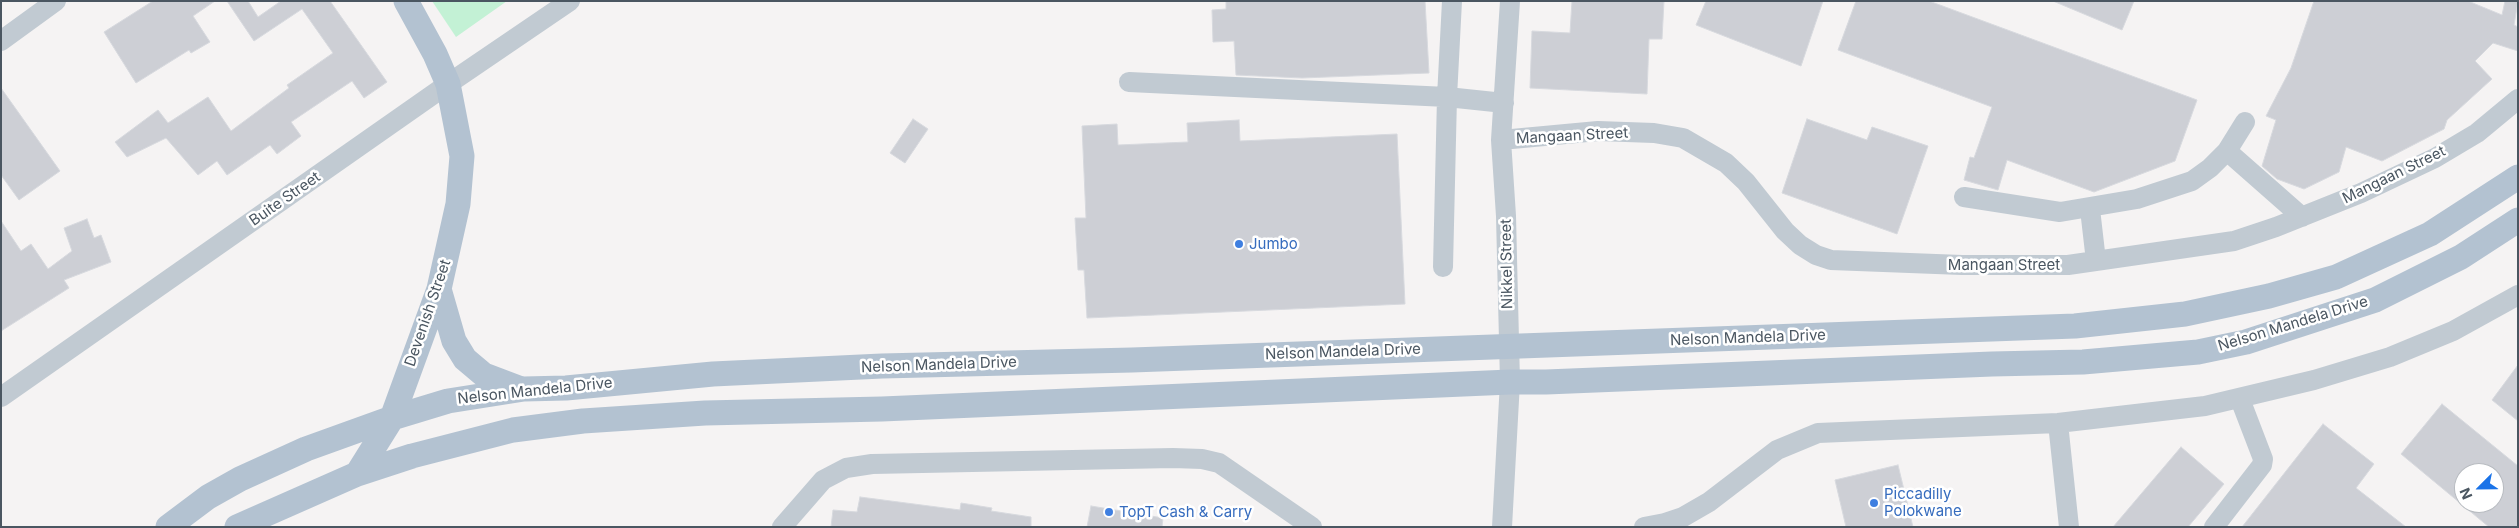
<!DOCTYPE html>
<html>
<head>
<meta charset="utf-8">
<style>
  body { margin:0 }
  #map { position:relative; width:2519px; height:528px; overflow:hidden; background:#f5f3f3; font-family:Inter,sans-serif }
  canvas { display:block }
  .frame { position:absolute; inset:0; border:2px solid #4a5661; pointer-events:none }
  .north { position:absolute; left:2454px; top:463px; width:50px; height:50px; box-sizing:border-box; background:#fff; border:1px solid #b7bbc0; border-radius:50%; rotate:247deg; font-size:14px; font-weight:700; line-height:20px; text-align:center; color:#4a5661 }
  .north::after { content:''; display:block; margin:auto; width:18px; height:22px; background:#1a73e8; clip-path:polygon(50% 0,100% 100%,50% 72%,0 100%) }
</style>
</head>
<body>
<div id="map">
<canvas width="2519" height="528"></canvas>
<div class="frame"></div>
<div class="north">N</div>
</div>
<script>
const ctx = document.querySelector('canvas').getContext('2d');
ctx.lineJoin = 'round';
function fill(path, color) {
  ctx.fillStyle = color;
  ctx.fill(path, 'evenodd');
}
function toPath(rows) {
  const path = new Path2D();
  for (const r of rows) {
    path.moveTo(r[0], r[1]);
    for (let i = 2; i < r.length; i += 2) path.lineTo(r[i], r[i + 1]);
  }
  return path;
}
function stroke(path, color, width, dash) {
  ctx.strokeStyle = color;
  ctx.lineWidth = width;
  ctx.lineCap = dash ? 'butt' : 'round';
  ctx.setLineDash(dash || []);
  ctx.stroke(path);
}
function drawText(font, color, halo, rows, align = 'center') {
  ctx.font = font + ' Inter,sans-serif';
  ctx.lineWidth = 5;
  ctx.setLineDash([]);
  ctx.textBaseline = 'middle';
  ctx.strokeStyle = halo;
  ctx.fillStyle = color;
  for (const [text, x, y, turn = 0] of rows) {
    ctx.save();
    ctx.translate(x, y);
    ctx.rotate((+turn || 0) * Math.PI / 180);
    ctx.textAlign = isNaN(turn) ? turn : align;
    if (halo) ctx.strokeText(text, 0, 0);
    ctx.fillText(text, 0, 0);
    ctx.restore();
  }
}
fill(toPath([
  [432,1,507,1,456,37]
]), '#c3f1d5');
const building = toPath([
  [153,1,215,1,193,16,210,42,191,53,189,50,136,83,104,32,153,1],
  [227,1,248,1,258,17,281,1,330,1,387,82,364,98,352,81,291,122,301,136,277,154,270,145,227,175,217,161,198,175,166,138,127,157,115,142,158,110,168,123,208,97,231,131,289,88,287,85,333,53,302,9,254,41,227,1],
  [1226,1,1425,1,1429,73,1302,78,1236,75,1234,41,1213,42,1212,10,1226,9,1226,1],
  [1572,1,1664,1,1662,39,1649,39,1647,94,1530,88,1532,31,1570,33,1572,1],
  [1706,1,1823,1,1801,66,1696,25,1706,1],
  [1856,1,1929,1,2197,100,2175,161,2094,192,2007,160,1998,190,1964,180,1970,157,1974,158,1992,107,1838,50,1856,1],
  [2053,1,2134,1,2122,30,2053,1],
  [2314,1,2468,1,2502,15,2505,1,2518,1,2514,25,2518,27,2518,51,2493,43,2475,61,2492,79,2447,120,2444,129,2382,161,2346,147,2339,172,2304,189,2277,179,2262,166,2276,120,2266,116,2291,68,2314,1],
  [1,88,60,171,19,200,1,175,1,88],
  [913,119,928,129,905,163,890,153,913,119],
  [1807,119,1867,140,1872,127,1928,146,1897,234,1782,193,1807,119],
  [1239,120,1240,141,1397,134,1405,304,1087,318,1084,270,1078,270,1075,218,1086,218,1082,126,1117,124,1118,145,1188,142,1187,123,1239,120],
  [87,219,94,238,101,235,111,262,64,280,69,288,1,331,1,221,21,251,31,244,48,269,72,251,64,228,87,219],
  [2518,365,2518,421,2492,400,2518,365],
  [2442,404,2518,466,2518,527,2489,527,2401,454,2442,404],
  [2464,473,2494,473,2494,503,2464,503,2464,473],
  [2323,424,2374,464,2356,488,2406,527,2242,527,2323,424],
  [2181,447,2224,484,2188,527,2113,527,2181,447],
  [1898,465,1913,527,1846,527,1835,480,1898,465],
  [860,497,960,510,961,503,992,508,991,511,1031,517,1031,527,831,527,833,510,857,512,860,497],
  [1091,506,1163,518,1162,527,1087,527,1091,506]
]);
fill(building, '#cdcfd5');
stroke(building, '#d7d9de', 1);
stroke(toPath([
  [1,41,56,1],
  [1129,82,1447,97,1504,103],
  [1501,140,1598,131,1654,133,1683,138,1726,163,1746,182,1785,231,1800,245,1816,255,1831,260,1962,265,2068,265,2234,241,2276,227,2361,193,2435,158,2477,133,2518,99],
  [2227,151,2302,217],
  [1964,197,2060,212,2137,199,2192,181,2210,168,2227,151,2245,122],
  [2090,209,2096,261],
  [1443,267,1447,97,1452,1],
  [1,397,448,84,570,1],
  [2058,423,2069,527],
  [782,527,823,480,846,468,872,464,1173,458,1202,459,1219,463,1312,527],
  [1502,527,1510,382,1506,216,1501,140,1510,1],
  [1644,527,1665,523,1683,517,1709,502,1777,450,1818,433,2058,423,2205,406,2314,380,2390,357,2453,331,2518,295],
  [2214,527,2262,465,2263,459,2240,399]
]), '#c1cad2', 20);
stroke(toPath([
  [439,289,454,341,465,359,484,375,521,389],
  [357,474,392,418,439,289,458,204,462,156,448,84,435,54,406,1],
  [168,527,208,497,240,479,306,449,392,418,448,401,524,389,566,388,713,374,882,366,1132,360,2075,326,2185,314,2269,296,2336,277,2430,234,2518,177],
  [237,527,357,474,412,456,513,430,583,421,705,413,882,409,1510,382,1546,382,1992,364,2083,362,2198,352,2246,342,2375,300,2461,257,2518,220]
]), '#b3c2d1', 25);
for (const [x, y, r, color] of [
  [1239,244,5,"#3f7fe0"],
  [1874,503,5,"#3f7fe0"],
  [1109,512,5,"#3f7fe0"]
]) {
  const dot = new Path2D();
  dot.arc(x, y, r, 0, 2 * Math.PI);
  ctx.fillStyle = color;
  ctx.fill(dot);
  stroke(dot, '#fff', 2);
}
drawText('15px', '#4a5661', '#fff', [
  ["Mangaan Street",1572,136,-3],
  ["Mangaan Street",2394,175,-26],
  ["Buite Street",285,199,-35],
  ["Nikkel Street",1507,264,-91],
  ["Mangaan Street",2004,265],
  ["Devenish Street",428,313,-71],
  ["Nelson Mandela Drive",2293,324,-17],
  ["Nelson Mandela Drive",1748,338,-2],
  ["Nelson Mandela Drive",1343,352,-2],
  ["Nelson Mandela Drive",939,365,-2],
  ["Nelson Mandela Drive",535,391,-6]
]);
drawText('15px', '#366cbe', '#fff', [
  ["Jumbo",1249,244],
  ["Piccadilly",1884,494],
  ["Polokwane",1884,511],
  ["TopT Cash & Carry",1119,512]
], 'left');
</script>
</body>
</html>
